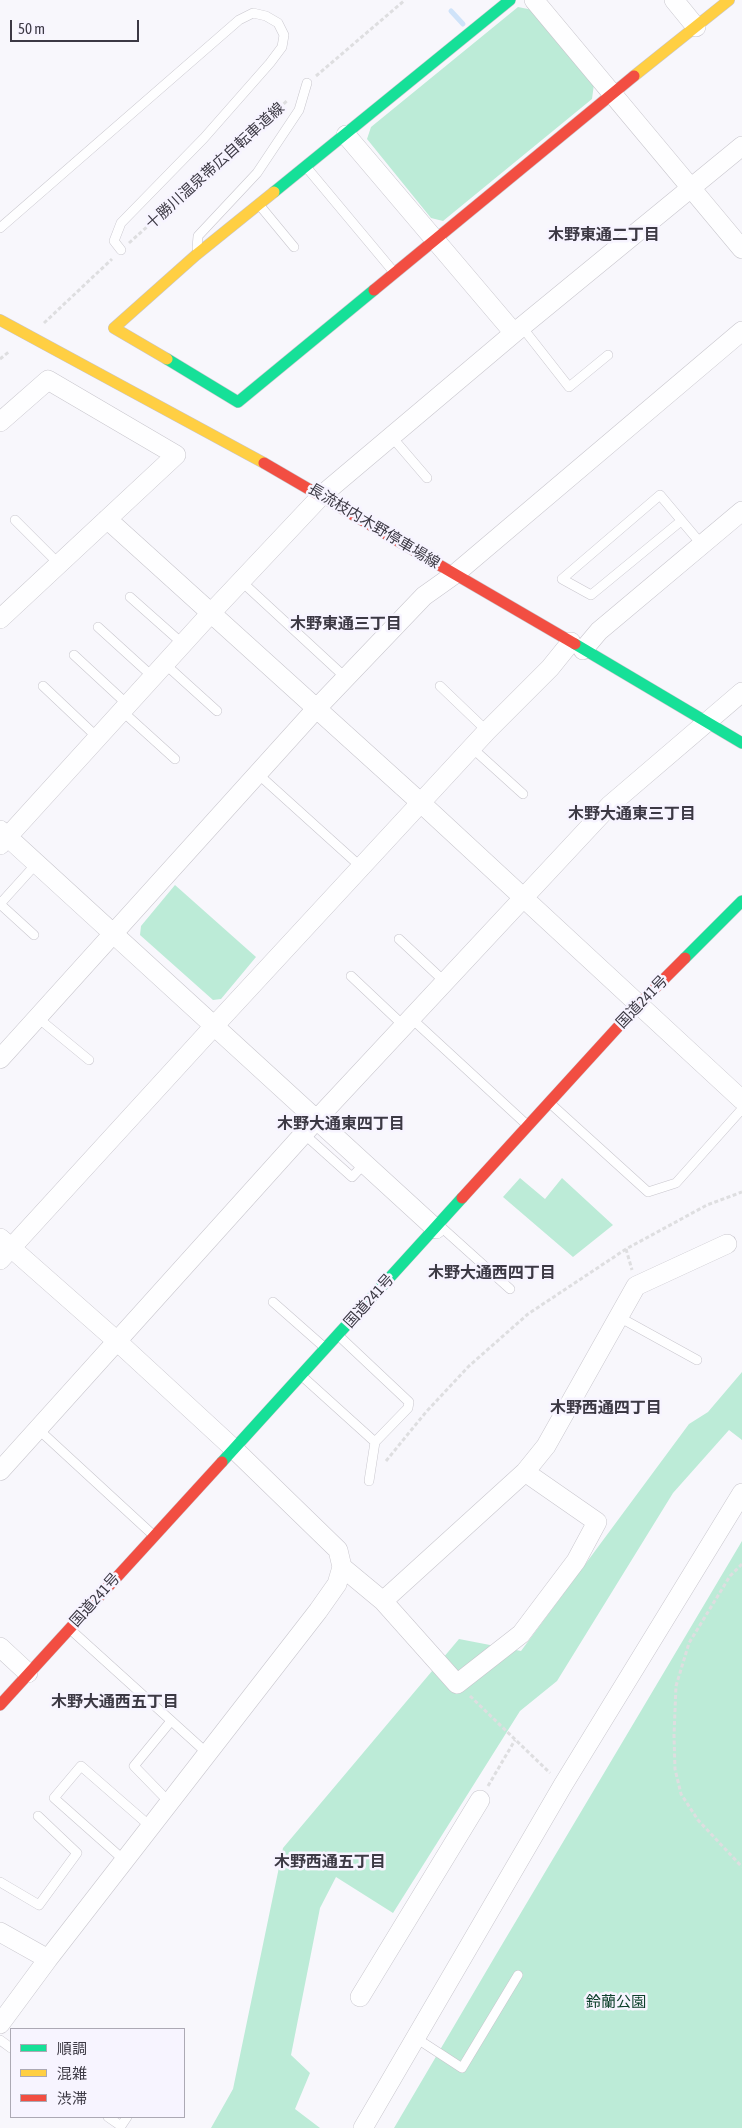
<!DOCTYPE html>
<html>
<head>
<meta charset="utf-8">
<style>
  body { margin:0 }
  #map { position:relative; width:742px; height:2128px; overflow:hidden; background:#f8f7fc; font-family:"Asap Condensed","Noto Sans JP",sans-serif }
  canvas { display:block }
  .legend { position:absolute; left:10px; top:2028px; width:175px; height:90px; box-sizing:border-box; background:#f7f4ff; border:1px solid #aca9b4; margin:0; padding:6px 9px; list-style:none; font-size:15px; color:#3c3944 }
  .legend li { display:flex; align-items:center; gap:10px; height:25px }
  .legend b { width:25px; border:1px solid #aca9b4 }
  .scale { position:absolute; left:10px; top:20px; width:129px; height:22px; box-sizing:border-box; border:2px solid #3c3944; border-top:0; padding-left:6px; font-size:15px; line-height:18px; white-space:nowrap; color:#3c3944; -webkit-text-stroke:4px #f7f4ff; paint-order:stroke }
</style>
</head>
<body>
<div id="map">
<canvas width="742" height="2128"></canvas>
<ul class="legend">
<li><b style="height:6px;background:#16e098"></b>順調</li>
<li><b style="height:6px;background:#ffcf43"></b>混雑</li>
<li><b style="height:6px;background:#f24e42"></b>渋滞</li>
</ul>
<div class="scale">50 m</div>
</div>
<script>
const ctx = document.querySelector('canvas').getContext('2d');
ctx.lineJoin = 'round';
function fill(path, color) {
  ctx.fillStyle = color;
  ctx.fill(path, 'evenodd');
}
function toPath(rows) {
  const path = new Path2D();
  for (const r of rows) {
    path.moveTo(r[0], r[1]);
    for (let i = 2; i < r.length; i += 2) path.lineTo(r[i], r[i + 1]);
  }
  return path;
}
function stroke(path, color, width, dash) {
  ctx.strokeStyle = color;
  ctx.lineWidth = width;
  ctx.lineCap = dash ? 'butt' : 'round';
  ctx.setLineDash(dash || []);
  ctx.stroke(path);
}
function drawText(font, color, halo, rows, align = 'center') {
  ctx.font = font + ' "Asap Condensed","Noto Sans JP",sans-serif';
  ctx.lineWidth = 5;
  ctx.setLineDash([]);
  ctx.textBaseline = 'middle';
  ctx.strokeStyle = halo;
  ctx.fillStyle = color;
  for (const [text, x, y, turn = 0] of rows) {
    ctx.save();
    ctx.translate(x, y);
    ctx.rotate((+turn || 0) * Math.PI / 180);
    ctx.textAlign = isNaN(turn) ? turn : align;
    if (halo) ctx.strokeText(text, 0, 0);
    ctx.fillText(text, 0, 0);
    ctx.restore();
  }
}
fill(toPath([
  [518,7,533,10,594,84,592,99,443,221,431,218,367,139,371,127],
  [175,885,256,957,221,999,213,1000,140,935,141,926],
  [520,1178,545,1199,562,1178,613,1225,573,1257,503,1197],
  [742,1372,742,1440,729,1430,673,1493,557,1681,520,1711,393,1913,336,1877,320,1908,291,2055,310,2073,295,2109,320,2128,211,2128,233,2089,283,1848,459,1639,521,1651,689,1424,708,1412],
  [742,1541,742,2128,394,2128,497,1953]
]), '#bcebd7');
stroke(toPath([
  [451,11,463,24]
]), '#cfe3f9', 5);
const lane = toPath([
  [307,168,393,271],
  [261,207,294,247],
  [0,228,239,20,253,13,266,16,278,23,284,35,282,47,270,63,204,138,121,223,114,241,121,250],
  [197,248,198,236,257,173,299,110,307,83],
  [522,327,569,387,608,355],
  [391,436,427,478],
  [15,520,59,564],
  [681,521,591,595,562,579,660,495,702,545],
  [241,581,346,678],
  [130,597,183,644],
  [98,627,153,677],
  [74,655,128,705],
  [165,664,217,711],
  [43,686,98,738],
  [440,686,487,731],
  [122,711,175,759],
  [471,747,523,794],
  [258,774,361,867],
  [0,904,37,863],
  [0,904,34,935],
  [399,939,445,982],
  [351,976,404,1026],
  [38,1018,89,1060],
  [411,1018,526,1124],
  [552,1105,648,1192,676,1183,742,1109],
  [304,1134,352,1177,365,1163],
  [440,1226,510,1289],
  [273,1302,324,1347],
  [619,1317,697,1360],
  [340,1337,409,1402,408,1408,375,1442,369,1481],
  [303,1377,375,1442],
  [38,1429,152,1534],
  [71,1630,208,1754],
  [170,1803,134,1766,171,1721],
  [125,1861,54,1798,81,1766,151,1827],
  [0,1882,39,1905,77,1853,38,1816],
  [416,2038,462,2068,518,1975],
  [0,2040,11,2048],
  [108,2117,121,2126,127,2117]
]);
const street = toPath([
  [534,0,742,249],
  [674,0,696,27],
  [346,135,514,333],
  [0,422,48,380,176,455,0,619],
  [107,519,421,803,742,1100],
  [583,650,599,631,742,511],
  [0,830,436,1229],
  [0,845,210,614,322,495,514,333,742,146],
  [0,1059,316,709,424,596,455,574,742,331],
  [0,1238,118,1342,233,1448,338,1550,342,1567,337,1584,318,1611,48,1959,0,2024],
  [0,1260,215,1025,487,731,550,668,571,642],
  [0,1471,317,1119,610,805,742,692],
  [342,1567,383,1601,457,1684,521,1634,576,1561,597,1522,525,1472],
  [383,1601,525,1472,546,1446,636,1286,727,1244],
  [0,1647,28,1673],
  [0,1932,48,1959],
  [360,1997,480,1800],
  [363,2128,563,1785,742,1493]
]);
const fast = toPath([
  [274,192,510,0],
  [167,359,238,402,374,290],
  [575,644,742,743],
  [685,958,742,901],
  [222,1462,462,1198]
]);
const slow = toPath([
  [634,76,729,0],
  [0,320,264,463],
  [167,359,114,328,196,255,274,192]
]);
const jam = toPath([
  [374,290,634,76],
  [264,463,575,644],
  [462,1198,638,1005,685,958],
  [0,1705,222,1462]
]);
stroke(lane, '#c8c6cd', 10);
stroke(street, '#c8c6cd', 20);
stroke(fast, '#c8c6cd', 12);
stroke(slow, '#c8c6cd', 12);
stroke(jam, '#c8c6cd', 12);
stroke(toPath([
  [316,76,405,0],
  [129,243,288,100],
  [44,323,112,259],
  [0,359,10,351],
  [626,1249,632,1270],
  [386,1461,426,1412,469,1366,528,1314,626,1249,707,1205,742,1192],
  [742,1564,730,1576,689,1643,676,1686,674,1735,675,1769,681,1794,698,1820,742,1867],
  [470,1696,550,1773],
  [488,1786,515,1740]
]), '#dedee0', 3, [4, 2.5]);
stroke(lane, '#fefeff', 9);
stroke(street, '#fefeff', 19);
stroke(fast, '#16e098', 11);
stroke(slow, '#ffcf43', 11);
stroke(jam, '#f24e42', 11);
drawText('15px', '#3c3944', '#f7f4ff', [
  ["十勝川温泉帯広自転車道線",215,166,-42],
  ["長流枝内木野停車場線",374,526,31],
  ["国道241号",642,1002,-46],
  ["国道241号",369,1301,-48],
  ["国道241号",95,1600,-48]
]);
drawText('15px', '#0e402c', '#f7f4ff', [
  ["鈴蘭公園",616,2002]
]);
drawText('bold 16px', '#3c3944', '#f7f4ff', [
  ["木野東通二丁目",604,235],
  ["木野東通三丁目",346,624],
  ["木野大通東三丁目",632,814],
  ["木野大通東四丁目",341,1124],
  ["木野大通西四丁目",492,1273],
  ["木野西通四丁目",606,1408],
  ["木野大通西五丁目",115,1702],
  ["木野西通五丁目",330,1862]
]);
</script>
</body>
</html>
